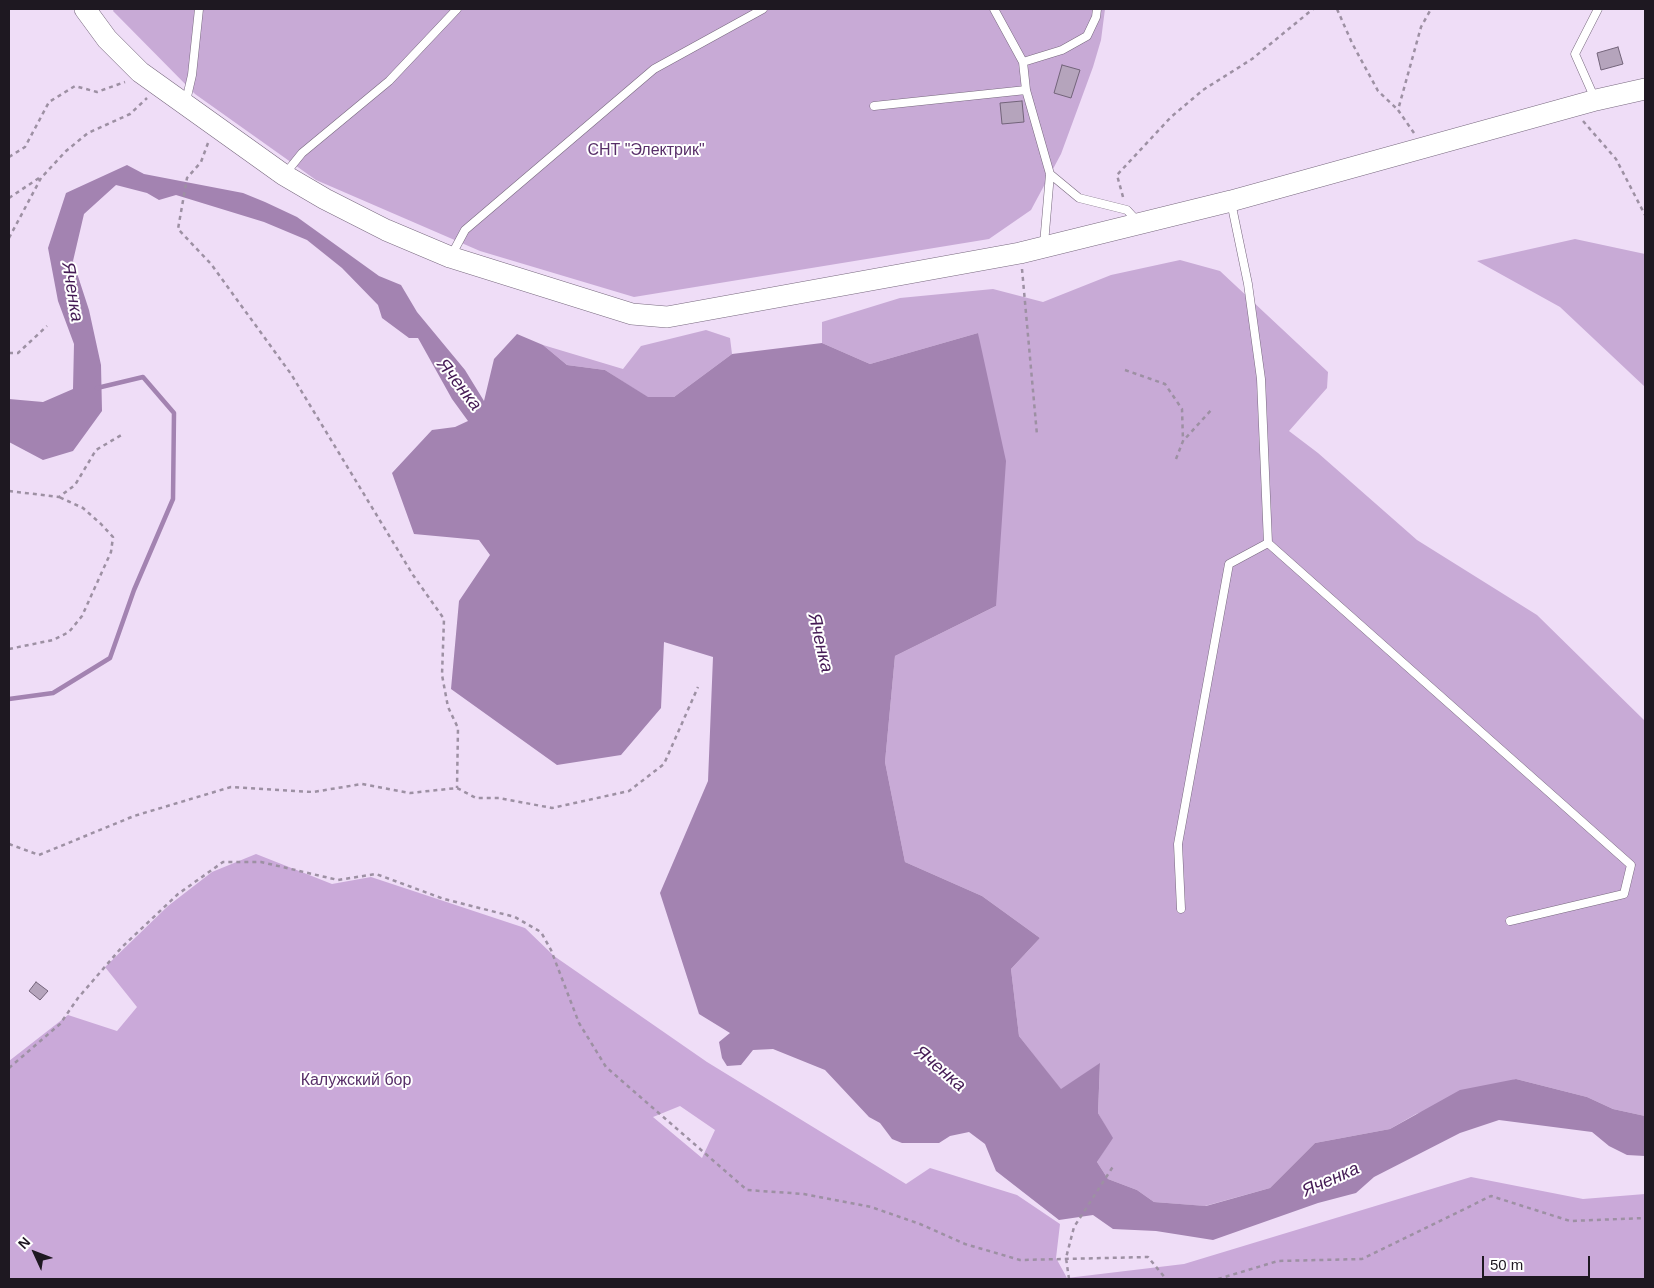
<!DOCTYPE html>
<html>
<head>
<meta charset="utf-8">
<style>
  body { margin:0 }
  #map { position:relative; width:1654px; height:1288px; overflow:hidden; background:#efddf7; font-family:Helvetica,sans-serif }
  canvas { display:block }
  .frame { position:absolute; inset:0; border:10px solid #1e1821; pointer-events:none }
  .north { position:absolute; left:10px; top:1228px; width:50px; height:50px; -webkit-text-stroke:4px #fff; paint-order:stroke; rotate:313deg; font-size:14px; font-weight:700; line-height:20px; text-align:center; color:#1e1821 }
  .north::after { content:''; display:block; margin:auto; width:18px; height:22px; background:#1e1821; clip-path:polygon(50% 0,100% 100%,50% 72%,0 100%) }
  .scale { position:absolute; left:1482px; top:1256px; width:108px; height:22px; box-sizing:border-box; border:2px solid #1e1821; border-top:0; padding-left:6px; font-size:15px; line-height:18px; white-space:nowrap; color:#1e1821; -webkit-text-stroke:4px #fff; paint-order:stroke }
</style>
</head>
<body>
<div id="map">
<canvas width="1654" height="1288"></canvas>
<div class="frame"></div>
<div class="north">N</div>
<div class="scale">50 m</div>
</div>
<script>
const ctx = document.querySelector('canvas').getContext('2d');
ctx.lineJoin = 'round';
function fill(path, color) {
  ctx.fillStyle = color;
  ctx.fill(path, 'evenodd');
}
function toPath(rows) {
  const path = new Path2D();
  for (const r of rows) {
    path.moveTo(r[0], r[1]);
    for (let i = 2; i < r.length; i += 2) path.lineTo(r[i], r[i + 1]);
  }
  return path;
}
function stroke(path, color, width, dash) {
  ctx.strokeStyle = color;
  ctx.lineWidth = width;
  ctx.lineCap = dash ? 'butt' : 'round';
  ctx.setLineDash(dash || []);
  ctx.stroke(path);
}
function drawText(font, color, halo, rows, align = 'center') {
  ctx.font = font + ' Helvetica,sans-serif';
  ctx.lineWidth = 4;
  ctx.setLineDash([]);
  ctx.textBaseline = 'middle';
  ctx.strokeStyle = halo;
  ctx.fillStyle = color;
  for (const [text, x, y, turn = 0] of rows) {
    ctx.save();
    ctx.translate(x, y);
    ctx.rotate((+turn || 0) * Math.PI / 180);
    ctx.textAlign = isNaN(turn) ? turn : align;
    if (halo) ctx.strokeText(text, 0, 0);
    ctx.fillText(text, 0, 0);
    ctx.restore();
  }
}
fill(toPath([
  [114,9,1105,9,1101,40,1093,67,1061,154,1031,210,989,239,634,297,480,251,316,180,195,94,113,11],
  [1575,239,1645,254,1645,387,1560,307,1477,261],
  [1180,260,1220,271,1328,372,1327,388,1289,431,1318,453,1417,540,1537,615,1645,721,1645,1116,1613,1109,1587,1097,1516,1079,1416,1114,1390,1129,1315,1143,1270,1188,1205,1206,1154,1202,1137,1190,1108,1179,1097,1162,1112,1138,1098,1113,1100,1064,1061,1090,1019,1036,1011,969,1040,938,982,896,905,862,885,762,895,656,996,606,978,333,870,364,822,343,822,322,900,298,993,289,1043,302,1111,275],
  [706,330,730,338,732,354,674,397,647,397,605,370,567,365,543,345,623,369,641,346]
]), '#c8aad6');
fill(toPath([
  [256,854,332,884,371,877,525,928,554,956,707,1062,906,1184,930,1168,1017,1195,1060,1224,1056,1258,1067,1278,1184,1264,1471,1177,1583,1199,1645,1194,1645,1279,9,1279,9,1061,68,1015,117,1031,137,1007,105,967,168,906,212,872],
  [680,1106,715,1130,702,1158,653,1117]
]), '#caa9d9');
fill(toPath([
  [127,165,144,174,243,193,265,202,297,217,379,276,401,285,417,312,465,370,484,401,494,359,517,334,543,345,567,365,605,370,648,397,674,397,732,354,822,343,870,364,978,333,1006,461,996,606,895,656,885,762,905,862,982,896,1040,938,1011,969,1019,1036,1061,1089,1100,1063,1098,1113,1113,1138,1097,1162,1108,1179,1137,1190,1154,1202,1206,1206,1270,1188,1315,1143,1390,1129,1460,1090,1516,1079,1587,1097,1613,1109,1645,1116,1645,1156,1627,1155,1609,1146,1592,1132,1499,1120,1460,1133,1374,1177,1356,1193,1318,1203,1213,1240,1156,1231,1113,1229,1093,1215,1059,1220,996,1171,985,1144,969,1132,950,1136,939,1143,902,1143,892,1139,880,1123,869,1117,825,1070,773,1049,753,1050,741,1065,727,1066,722,1058,719,1042,730,1033,699,1014,660,893,708,781,713,657,664,642,661,708,621,755,557,765,451,689,459,601,490,555,479,540,414,534,392,473,432,430,455,427,468,421,452,399,418,338,409,338,382,318,378,305,342,268,307,240,264,222,176,195,159,200,147,193,116,185,84,214,73,261,89,310,101,365,102,411,73,451,43,460,9,442,9,399,43,402,73,389,74,344,58,301,48,248,66,193]
]), '#a383b1');
stroke(toPath([
  [9,699,53,693,110,658,134,590,173,499,174,413,143,377,97,388]
]), '#a383b1', 4.5);
const building = toPath([
  [1618,47,1623,64,1601,70,1597,53,1618,47],
  [1062,65,1080,70,1071,98,1054,93,1062,65],
  [1022,101,1024,122,1002,124,1000,103,1022,101],
  [36,982,48,991,40,1000,29,991,36,982]
]);
fill(building, '#b5a4bc');
stroke(building, '#73647a', 1);
const lane = toPath([
  [1023,62,1062,50,1087,36,1096,17,1097,9],
  [1026,90,1050,174,1044,244],
  [1595,99,1575,54,1598,9],
  [186,101,192,75,199,9],
  [874,106,1026,90,1023,62,994,9],
  [285,174,302,153,389,81,457,9],
  [1050,174,1079,198,1127,210,1138,222],
  [451,256,465,230,654,69,763,9],
  [1268,543,1631,865,1624,894,1510,921],
  [1181,909,1178,844,1229,564,1268,543,1261,379,1248,284,1231,202]
]);
const secondary = toPath([
  [85,9,107,39,140,72,284,175,325,199,386,230,450,257,632,314,667,317,1020,253,1231,201,1596,100,1645,89]
]);
stroke(lane, '#78697f', 9);
stroke(secondary, '#78697f', 22);
stroke(toPath([
  [1337,9,1352,43,1378,91,1398,110],
  [1583,121,1616,159,1645,215],
  [1414,133,1398,110,1421,27,1431,9],
  [208,143,201,162,187,178,178,229,211,264,291,374,413,575,444,619,442,675,448,707,458,728,457,788],
  [9,157,25,147,49,102,75,86,97,92,125,82],
  [1123,197,1117,175,1171,117,1203,90,1252,59,1313,9],
  [9,198,39,178],
  [9,238,41,178,66,151,88,133,130,114,147,98],
  [1022,269,1037,435],
  [9,353,18,353,47,326],
  [1125,370,1165,384,1182,409,1183,441],
  [1176,459,1183,441,1213,408],
  [9,491,59,497,75,485,96,450,123,434],
  [9,649,53,640,69,632,82,616,111,552,113,537,101,524,83,508,59,497],
  [9,844,39,855,134,816,231,787,313,792,362,784,410,793,457,788,476,798,499,798,552,808,629,791,664,764,698,687],
  [9,1068,60,1024,78,998,122,947,178,894,223,862,261,862,338,880,376,874,444,899,515,917,541,932,551,950,579,1023,606,1067,747,1190,804,1194,871,1207,920,1224,965,1244,1020,1260,1148,1257,1166,1279],
  [1069,1279,1066,1258,1074,1227,1114,1165],
  [1218,1279,1278,1261,1362,1259,1491,1196,1570,1221,1645,1218]
]), '#9d90a3', 2.5, [4, 4]);
stroke(lane, '#fff', 8);
stroke(secondary, '#fff', 21);
drawText('16px', '#582f69', '#fff', [
  ["СНТ \"Электрик\"",646,151],
  ["Калужский бор",356,1081]
]);
drawText('italic 18px', '#451b55', '#fff', [
  ["Яченка",72,292,81],
  ["Яченка",459,385,52],
  ["Яченка",820,643,77],
  ["Яченка",940,1069,40],
  ["Яченка",1331,1180,-24]
]);
</script>
</body>
</html>
